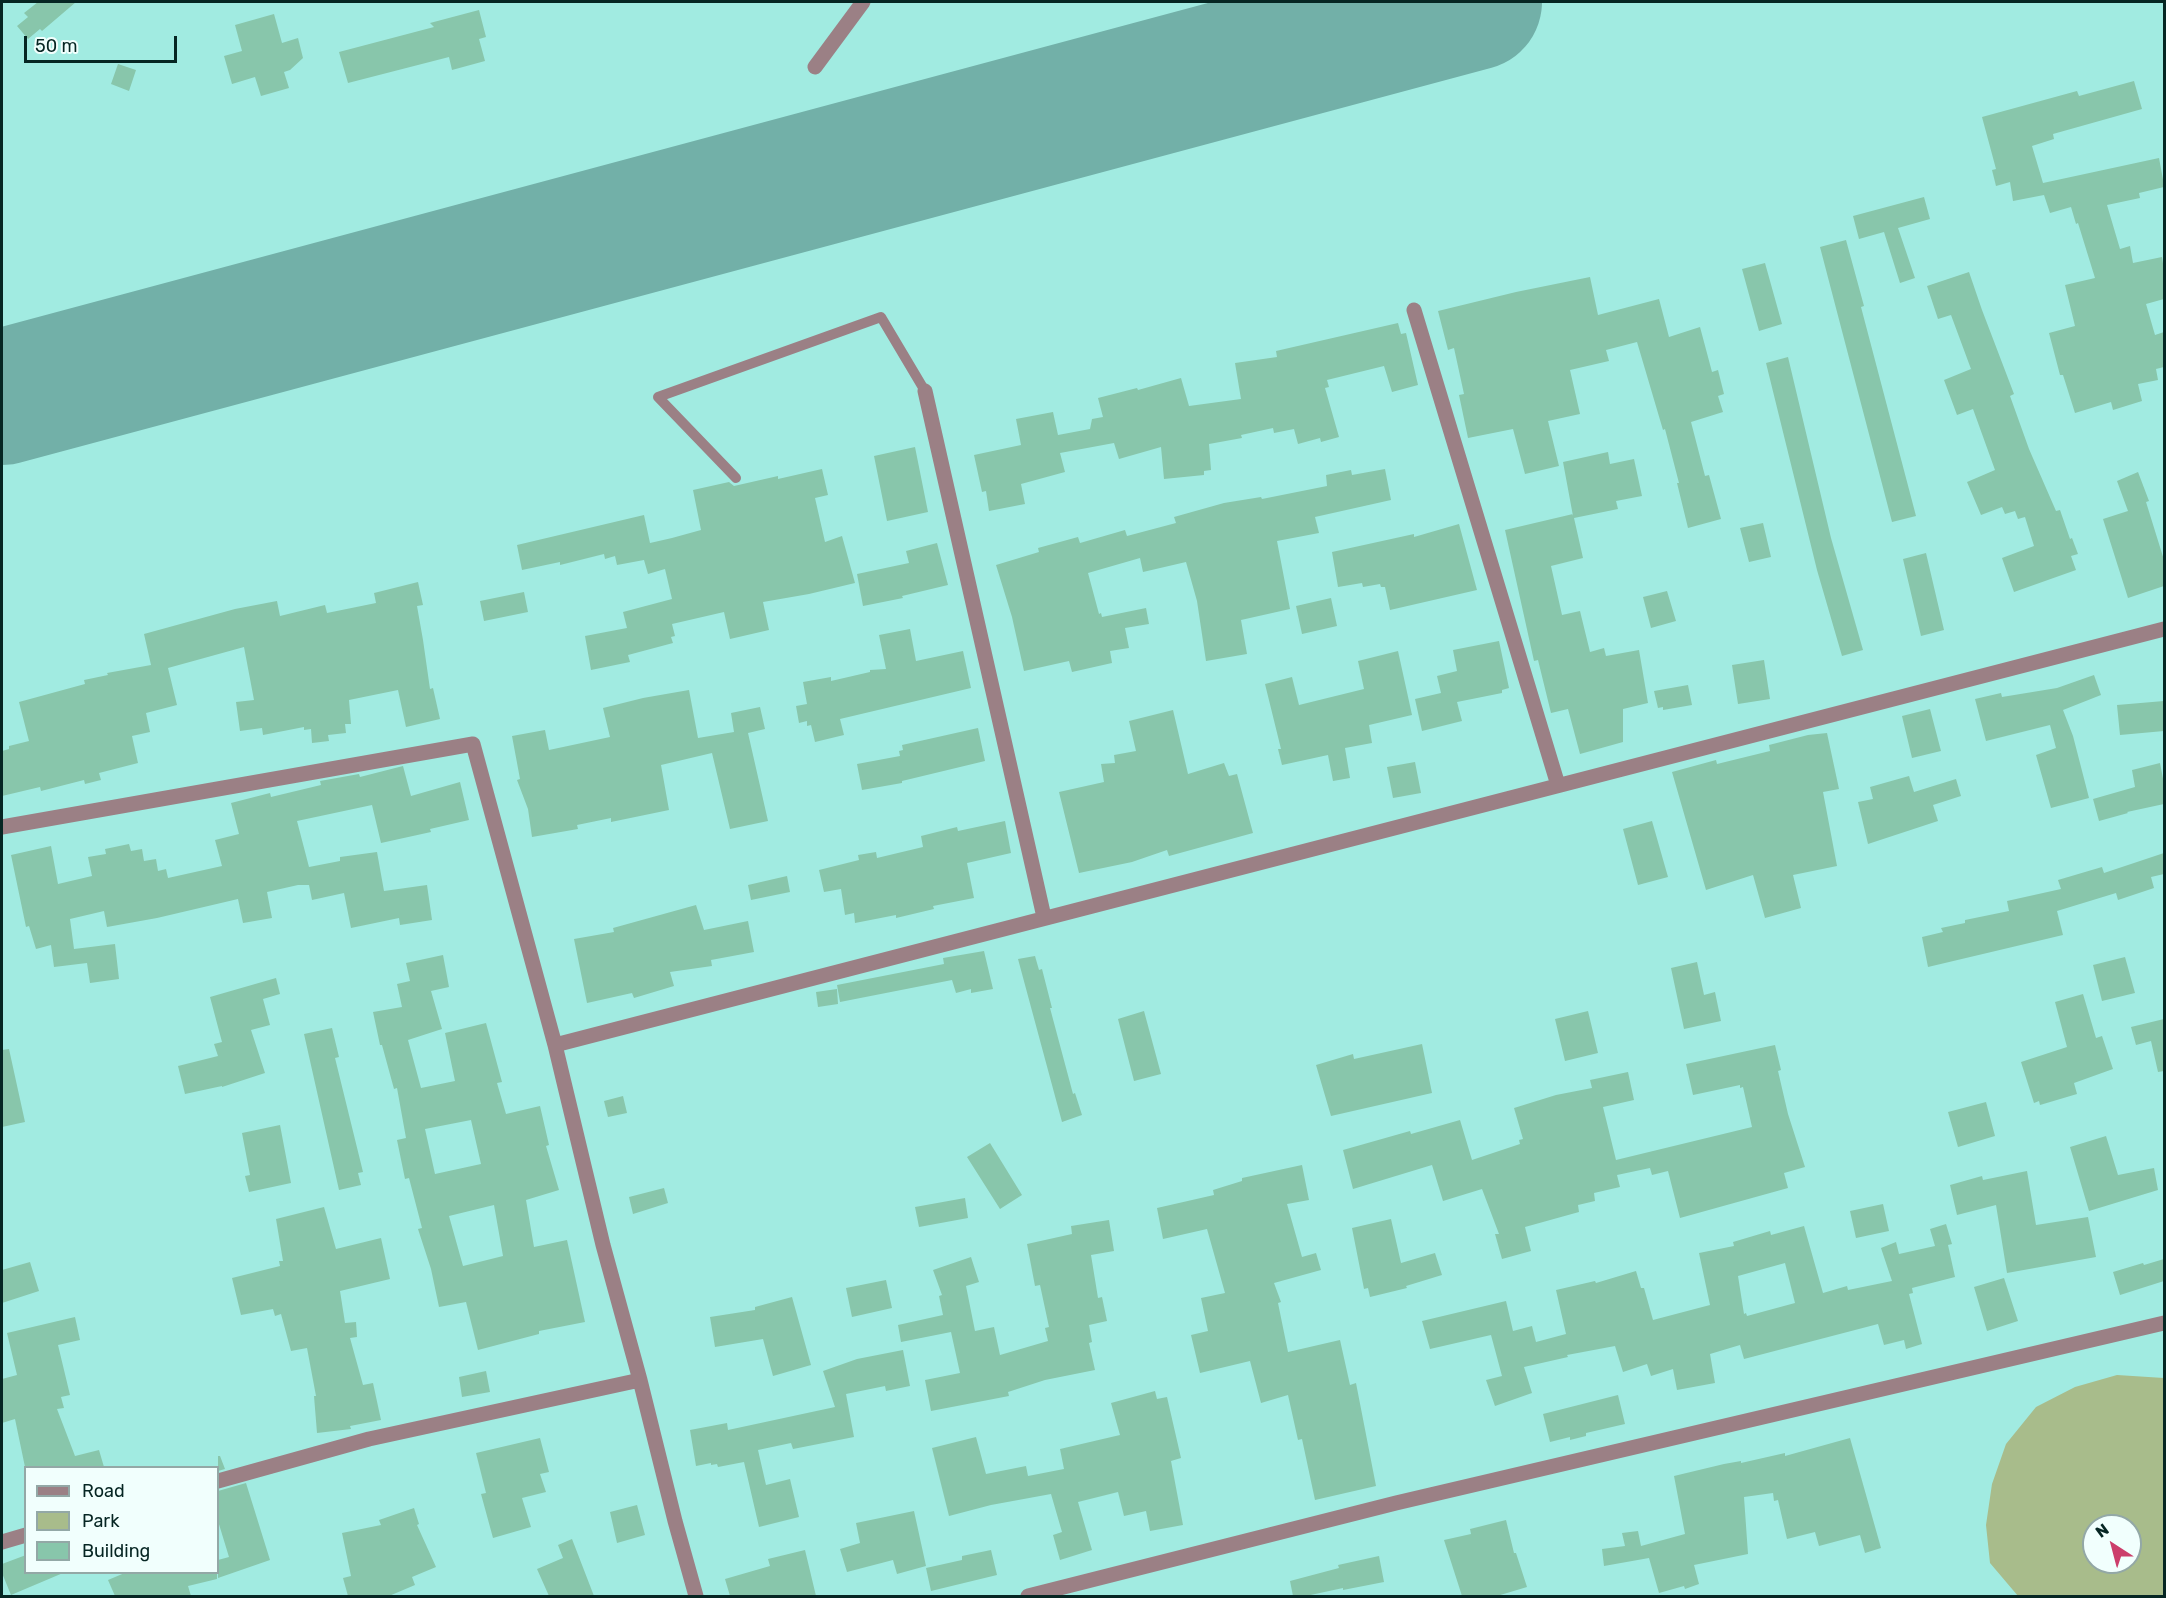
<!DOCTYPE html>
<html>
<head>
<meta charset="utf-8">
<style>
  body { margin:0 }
  #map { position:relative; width:2166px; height:1598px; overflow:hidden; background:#a1ebe1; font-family:Rubik,sans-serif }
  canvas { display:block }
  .frame { position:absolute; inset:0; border:3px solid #062623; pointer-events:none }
  .legend { position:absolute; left:24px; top:1466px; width:195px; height:108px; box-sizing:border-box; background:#f1fffd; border:2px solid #93a8a6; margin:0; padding:8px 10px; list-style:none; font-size:18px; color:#062623 }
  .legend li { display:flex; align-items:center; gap:12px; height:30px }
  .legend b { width:30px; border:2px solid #93a8a6 }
  .north { position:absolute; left:2082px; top:1514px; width:60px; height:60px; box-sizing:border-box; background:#f1fffd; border:2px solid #93a8a6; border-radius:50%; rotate:324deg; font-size:16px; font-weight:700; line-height:24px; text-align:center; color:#062623 }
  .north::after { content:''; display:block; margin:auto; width:21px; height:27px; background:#cc3e6b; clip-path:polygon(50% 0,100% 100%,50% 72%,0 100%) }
  .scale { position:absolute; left:24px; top:36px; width:153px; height:27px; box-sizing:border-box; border:3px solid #062623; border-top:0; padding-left:8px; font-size:18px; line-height:21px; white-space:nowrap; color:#062623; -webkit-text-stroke:4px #f1fffd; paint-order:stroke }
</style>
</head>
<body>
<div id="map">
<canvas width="2166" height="1598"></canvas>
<div class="frame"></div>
<ul class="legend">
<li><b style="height:8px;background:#9b8085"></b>Road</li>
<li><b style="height:16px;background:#a8bc8b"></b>Park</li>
<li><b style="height:16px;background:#88c6ab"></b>Building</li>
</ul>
<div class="north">N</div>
<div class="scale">50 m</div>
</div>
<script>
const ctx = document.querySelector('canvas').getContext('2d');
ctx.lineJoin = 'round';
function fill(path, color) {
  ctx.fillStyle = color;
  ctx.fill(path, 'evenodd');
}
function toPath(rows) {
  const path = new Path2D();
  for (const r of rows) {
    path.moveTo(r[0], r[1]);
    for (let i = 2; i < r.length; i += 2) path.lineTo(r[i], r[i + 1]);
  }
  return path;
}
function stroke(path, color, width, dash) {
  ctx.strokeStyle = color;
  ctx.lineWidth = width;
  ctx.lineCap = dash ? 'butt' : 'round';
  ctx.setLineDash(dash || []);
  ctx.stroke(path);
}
fill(toPath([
  [2117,1375,2164,1378,2164,1596,2018,1596,1990,1563,1986,1525,1992,1484,2006,1444,2036,1407,2075,1387],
  [2094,1526,2130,1526,2130,1562,2094,1562]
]), '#a8bc8b');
stroke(toPath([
  [2,397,1474,2]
]), '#72b0a8', 136);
fill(toPath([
  [38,2,76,2,42,31,40,29,28,39,17,26,28,17,24,13],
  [479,10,486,37,479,39,485,61,452,70,449,57,348,83,339,52,434,27,430,23],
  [274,14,282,43,298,38,303,58,290,70,284,72,289,88,261,96,255,77,232,84,224,56,242,51,235,25],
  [118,64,136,70,129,91,111,84],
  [2134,81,2142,109,2053,134,2054,139,2032,146,2043,183,2159,158,2164,185,2164,187,2139,193,2140,198,2107,205,2120,249,2130,246,2133,263,2162,257,2164,270,2164,299,2146,304,2155,335,2164,332,2164,367,2156,369,2158,380,2138,384,2142,401,2113,410,2111,402,2075,413,2063,375,2060,375,2049,333,2075,326,2065,285,2095,278,2078,223,2076,224,2071,207,2050,213,2044,195,2013,201,2010,182,1996,186,1992,170,1996,169,1982,117,2077,91,2079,96],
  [1924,197,1930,219,1898,228,1915,278,1900,283,1884,232,1859,239,1853,216],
  [1846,240,1864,306,1861,307,1916,516,1892,522,1820,247],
  [1765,263,1782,324,1759,331,1742,269],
  [1969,272,1982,310,2014,394,2010,396,2029,449,2056,511,2060,510,2070,539,2072,538,2078,554,2071,556,2076,570,2014,592,2002,558,2034,546,2025,517,2018,519,2015,511,2005,514,2002,507,1981,515,1967,482,1995,470,1973,409,1957,415,1944,380,1971,369,1951,315,1938,319,1927,286],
  [1590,277,1598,315,1659,299,1669,337,1700,327,1712,372,1718,370,1724,394,1718,396,1723,412,1691,422,1705,476,1709,475,1721,519,1688,528,1677,483,1679,483,1665,429,1663,430,1637,342,1606,350,1609,361,1570,370,1580,414,1548,421,1559,466,1525,474,1513,429,1468,438,1459,395,1464,394,1454,348,1448,350,1438,311,1516,292],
  [1398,323,1401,334,1406,333,1418,385,1392,392,1384,366,1327,380,1329,387,1325,388,1339,437,1321,442,1320,438,1298,444,1294,429,1274,433,1273,428,1241,435,1242,438,1209,444,1211,470,1204,471,1204,475,1164,479,1161,447,1119,459,1114,443,1060,453,1065,472,1021,484,1025,504,989,511,986,491,982,492,974,455,1021,445,1016,419,1053,412,1058,435,1090,429,1092,419,1103,417,1098,398,1137,388,1138,390,1181,378,1189,406,1241,399,1235,363,1277,357,1276,351],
  [1788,357,1831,538,1863,650,1842,656,1817,570,1766,363],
  [915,447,928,512,887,521,874,456],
  [1608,452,1610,464,1634,459,1642,496,1616,501,1618,509,1574,518,1583,558,1551,566,1562,615,1580,611,1590,652,1604,648,1606,656,1639,650,1648,703,1623,709,1623,742,1580,754,1568,709,1551,713,1538,660,1534,661,1505,530,1573,514,1573,516,1563,462],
  [822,469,828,495,815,498,825,542,842,536,855,583,809,594,763,602,769,630,730,639,724,612,672,624,675,636,671,637,673,643,628,655,630,662,591,670,585,636,627,628,623,612,672,599,665,569,648,574,644,560,617,565,615,556,605,559,604,554,560,565,560,562,522,570,517,545,644,515,650,543,672,538,701,530,693,490,729,482,734,486,778,476,778,479],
  [1385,469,1391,500,1315,517,1319,533,1277,541,1290,609,1241,620,1247,654,1206,661,1197,601,1186,562,1143,572,1140,558,1088,573,1099,614,1101,613,1102,617,1146,608,1149,624,1125,628,1129,648,1110,651,1112,663,1072,672,1069,661,1024,671,1012,617,996,565,1039,552,1038,548,1078,537,1080,543,1125,530,1127,536,1176,523,1174,517,1224,503,1261,497,1262,499,1327,486,1326,475,1351,470,1352,475],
  [2138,472,2149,501,2146,502,2164,560,2164,586,2128,598,2103,519,2128,511,2117,481],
  [1763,523,1771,557,1749,562,1740,528],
  [1459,524,1477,590,1390,610,1385,587,1381,587,1380,584,1363,587,1362,583,1338,587,1332,552,1414,534,1414,537],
  [937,543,948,585,902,596,903,598,863,606,857,574,909,563,906,551],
  [1926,553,1944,630,1921,636,1903,559],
  [418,582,423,605,417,606,423,640,430,689,433,688,440,719,406,727,398,690,349,700,351,724,345,724,346,733,328,735,329,741,312,743,311,729,304,730,304,727,263,735,262,728,240,731,236,702,254,700,244,647,168,668,177,705,146,713,150,732,132,736,138,763,99,773,101,780,85,784,84,780,41,791,40,787,2,796,2,751,9,749,9,746,29,741,19,702,85,684,84,680,108,675,107,673,151,665,144,634,235,609,277,601,280,616,325,605,327,613,376,603,374,593],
  [1667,591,1676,621,1651,628,1643,597],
  [524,592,528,612,484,621,480,601],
  [1331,598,1337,626,1302,634,1296,606],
  [910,629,916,661,963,651,971,688,840,719,844,735,815,742,811,725,807,726,807,721,799,723,796,706,807,704,803,682,831,677,831,681,870,672,870,670,886,669,879,635],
  [1499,641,1509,688,1502,690,1502,693,1457,702,1462,721,1422,731,1415,699,1441,693,1437,676,1457,671,1453,650],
  [1398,651,1412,715,1369,725,1372,743,1345,748,1350,778,1333,781,1328,755,1282,765,1278,749,1281,749,1265,684,1292,677,1299,705,1364,689,1358,661],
  [1764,660,1770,699,1738,704,1732,665],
  [2094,675,2101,695,2063,710,2073,736,2089,798,2051,808,2036,755,2056,748,2050,725,1986,741,1975,699,2001,693,2002,697,2057,688],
  [1688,685,1692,705,1663,710,1663,707,1658,708,1654,691],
  [689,690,698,738,734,732,731,713,760,707,765,729,748,733,768,821,730,829,712,753,661,765,669,810,611,822,611,818,577,825,578,829,532,837,528,809,517,780,520,779,512,736,545,730,549,750,610,737,603,708,643,698],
  [2164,701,2164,731,2120,735,2117,705],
  [1930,709,1941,751,1912,758,1902,716],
  [1173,710,1188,774,1224,763,1229,776,1237,774,1253,833,1169,856,1167,850,1132,862,1079,873,1059,792,1104,782,1101,764,1115,763,1114,755,1136,751,1129,721],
  [978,728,985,761,902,781,902,783,862,790,857,764,900,756,899,751,903,750,902,745],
  [1827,733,1839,789,1823,792,1837,866,1793,875,1801,908,1765,918,1753,875,1706,890,1672,772,1716,760,1717,764,1770,751,1769,745,1808,735],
  [1415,762,1421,793,1393,798,1387,767],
  [2160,763,2164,784,2164,804,2127,812,2128,813,2099,821,2093,799,2135,787,2132,770],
  [403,766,411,796,460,782,469,820,430,829,431,832,381,843,372,805,297,821,309,867,340,861,340,857,377,852,384,891,427,885,432,920,400,925,399,918,351,928,344,893,312,900,309,885,298,885,267,892,272,918,243,923,238,899,157,918,107,927,104,911,70,919,74,949,115,944,119,979,90,983,87,963,54,967,51,945,36,949,29,926,26,927,11,855,51,846,58,884,92,876,88,857,106,854,105,849,129,844,131,851,142,849,144,861,156,859,158,871,166,869,168,878,222,866,215,840,239,834,231,803,270,793,271,797,321,785,320,781,359,774,360,777],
  [1909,776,1914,792,1956,779,1961,796,1933,805,1938,821,1868,844,1858,802,1873,799,1870,787],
  [1005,821,1011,853,967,863,974,898,933,906,934,909,896,918,896,915,855,923,854,913,845,915,841,889,824,892,819,870,859,860,858,855,876,852,877,858,923,847,921,836,957,827,958,831],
  [1652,821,1668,877,1638,885,1623,829],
  [2164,853,2164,874,2151,877,2154,888,2118,900,2116,893,2057,911,2063,935,1928,967,1922,937,1943,932,1941,928,1965,923,1965,920,2009,911,2007,901,2061,889,2058,880,2102,867,2104,873],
  [787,876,790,892,751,900,748,885],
  [696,905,704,930,748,921,754,952,711,960,712,966,670,972,674,986,634,998,632,993,587,1003,574,939,614,932,613,928],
  [984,951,993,989,971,993,971,989,956,993,952,980,840,1002,837,985,944,964,943,958],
  [443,955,449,987,431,991,442,1029,408,1040,421,1088,455,1081,445,1033,486,1023,502,1082,497,1083,506,1114,540,1106,549,1145,546,1146,559,1190,526,1200,534,1247,567,1240,585,1322,539,1331,539,1334,478,1350,466,1302,439,1307,431,1269,418,1229,422,1228,409,1178,405,1179,397,1140,406,1138,397,1088,394,1089,382,1045,380,1045,373,1012,402,1007,397,984,410,981,406,963],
  [471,1120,481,1164,435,1174,425,1129],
  [494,1205,503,1256,463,1266,449,1216],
  [1035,956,1039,970,1042,969,1052,1008,1050,1008,1073,1094,1075,1093,1082,1115,1062,1122,1018,959],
  [2125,957,2135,993,2102,1001,2093,965],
  [1697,962,1704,995,1715,992,1721,1021,1684,1029,1671,968],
  [276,978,280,994,263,999,270,1025,251,1030,265,1073,222,1087,222,1086,185,1094,178,1066,218,1056,214,1044,222,1042,210,997],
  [837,989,838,1004,818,1007,816,992],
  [2083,994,2096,1038,2102,1036,2113,1069,2074,1083,2077,1094,2040,1105,2039,1101,2034,1103,2021,1062,2067,1047,2055,1002],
  [1144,1011,1161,1074,1134,1081,1118,1019],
  [1588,1011,1598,1053,1565,1061,1555,1019],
  [2164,1019,2164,1071,2158,1072,2151,1041,2136,1045,2131,1027],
  [332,1028,339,1057,335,1058,363,1172,358,1173,361,1185,339,1190,304,1034],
  [1422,1044,1432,1093,1331,1116,1316,1065,1353,1054,1354,1059],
  [1775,1045,1781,1070,1778,1071,1788,1114,1805,1167,1784,1173,1788,1188,1680,1218,1668,1171,1652,1175,1650,1168,1617,1175,1620,1187,1594,1193,1595,1201,1578,1205,1579,1212,1525,1227,1531,1251,1502,1259,1495,1234,1499,1234,1482,1189,1443,1201,1432,1165,1353,1189,1343,1150,1410,1131,1411,1134,1460,1120,1472,1160,1520,1144,1519,1140,1523,1139,1514,1108,1556,1095,1592,1088,1590,1080,1628,1072,1634,1100,1603,1107,1616,1160,1752,1127,1743,1087,1740,1088,1740,1085,1693,1095,1686,1064],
  [9,1049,25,1122,2,1127,2,1050],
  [623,1096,627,1113,608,1117,604,1101],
  [1986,1102,1995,1136,1958,1147,1948,1112],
  [280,1125,291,1183,249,1192,245,1176,250,1175,242,1133],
  [2106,1136,2118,1175,2154,1168,2158,1190,2089,1211,2070,1147],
  [990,1143,1022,1195,1000,1209,967,1157],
  [1302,1165,1309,1200,1287,1204,1302,1257,1316,1253,1321,1270,1274,1283,1281,1302,1278,1303,1288,1352,1340,1340,1350,1385,1356,1383,1376,1486,1315,1500,1302,1439,1298,1440,1288,1395,1261,1403,1250,1361,1200,1373,1191,1335,1208,1331,1201,1298,1225,1293,1207,1229,1163,1239,1157,1208,1214,1195,1213,1190,1242,1181,1242,1178],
  [2027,1171,2036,1225,2088,1217,2096,1257,2007,1273,1996,1205,1957,1215,1950,1185,1982,1176,1983,1180],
  [664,1188,668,1203,633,1214,629,1197],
  [965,1198,968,1218,919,1227,915,1207],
  [1883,1204,1889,1231,1856,1238,1850,1211],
  [324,1207,336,1249,381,1238,390,1279,340,1291,345,1323,356,1322,357,1337,350,1338,363,1385,373,1383,381,1420,350,1426,351,1429,317,1433,314,1396,316,1396,307,1348,291,1351,281,1314,275,1316,273,1309,241,1315,232,1278,280,1266,279,1261,283,1261,276,1219],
  [1391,1219,1401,1263,1435,1253,1442,1275,1406,1286,1407,1288,1370,1297,1368,1288,1364,1289,1352,1228],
  [1109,1220,1114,1251,1091,1255,1098,1298,1102,1297,1107,1321,1089,1325,1092,1342,1089,1343,1095,1370,1045,1380,1008,1392,1009,1396,931,1411,925,1380,960,1373,951,1332,901,1342,898,1325,943,1315,939,1296,942,1295,933,1270,971,1257,979,1282,966,1286,975,1331,994,1327,1000,1355,1048,1341,1045,1328,1049,1327,1040,1285,1035,1286,1027,1244,1072,1234,1071,1226],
  [1946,1224,1952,1244,1948,1245,1955,1277,1912,1288,1913,1293,1909,1294,1922,1344,1906,1349,1904,1340,1884,1345,1878,1324,1744,1359,1740,1345,1710,1354,1715,1383,1677,1390,1673,1369,1651,1376,1647,1364,1623,1372,1615,1346,1567,1355,1568,1357,1524,1367,1532,1393,1495,1406,1486,1380,1502,1376,1491,1335,1430,1349,1422,1321,1506,1301,1513,1331,1532,1326,1536,1342,1566,1334,1556,1290,1595,1281,1596,1283,1636,1271,1641,1288,1644,1288,1653,1320,1710,1305,1699,1253,1734,1246,1733,1242,1770,1231,1771,1235,1804,1226,1823,1293,1847,1286,1848,1290,1892,1281,1881,1248,1896,1242,1899,1254,1935,1246,1930,1229],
  [1785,1263,1795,1303,1747,1316,1746,1313,1744,1314,1738,1276],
  [2164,1259,2164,1281,2120,1295,2113,1272,2143,1263,2144,1265],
  [30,1262,39,1291,2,1303,2,1270],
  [2004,1278,2018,1321,1987,1331,1974,1287],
  [886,1280,892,1308,852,1317,846,1288],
  [792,1297,811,1365,773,1376,763,1339,715,1347,710,1317,755,1310,755,1307],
  [75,1317,80,1340,58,1345,70,1395,61,1397,64,1408,57,1409,75,1456,99,1450,104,1467,25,1467,15,1419,2,1423,2,1379,17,1375,7,1333],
  [903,1350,910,1386,886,1391,885,1386,846,1394,854,1437,793,1449,791,1443,758,1450,766,1485,790,1479,799,1517,759,1527,744,1462,718,1467,717,1464,711,1465,711,1463,696,1466,690,1430,727,1423,728,1430,835,1407,823,1371,857,1359],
  [486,1371,490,1392,462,1397,459,1377],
  [1155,1391,1157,1399,1167,1397,1181,1458,1171,1461,1183,1525,1150,1531,1146,1511,1124,1516,1118,1492,1078,1502,1092,1550,1060,1560,1053,1535,1062,1532,1051,1494,991,1505,949,1516,932,1448,976,1437,986,1474,1026,1466,1028,1476,1064,1469,1060,1449,1120,1435,1111,1403],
  [1618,1395,1625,1424,1586,1433,1586,1436,1570,1440,1570,1437,1550,1442,1543,1414],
  [540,1438,549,1472,540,1474,546,1492,522,1498,531,1527,493,1538,481,1494,486,1493,476,1453],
  [1850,1438,1881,1548,1865,1553,1860,1535,1819,1546,1815,1532,1787,1539,1778,1500,1774,1501,1773,1493,1744,1497,1748,1554,1694,1565,1699,1584,1685,1589,1684,1586,1659,1593,1649,1558,1604,1566,1602,1549,1625,1546,1622,1533,1638,1531,1641,1546,1685,1534,1674,1476,1724,1464,1741,1461,1741,1463,1785,1453,1785,1456],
  [218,1456,220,1456,225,1469,218,1471],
  [246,1483,270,1560,218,1578,218,1560,229,1557,218,1521,218,1491],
  [637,1505,645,1535,617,1543,610,1512],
  [414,1508,419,1524,417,1525,436,1567,412,1577,415,1585,389,1596,348,1596,343,1578,351,1576,342,1533,381,1525,379,1520],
  [914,1511,926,1566,897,1574,893,1560,847,1572,840,1549,860,1543,856,1523],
  [1506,1520,1514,1553,1516,1553,1527,1587,1497,1596,1462,1596,1444,1540,1471,1534,1470,1529],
  [572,1539,594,1596,549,1596,537,1569,563,1558,558,1545],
  [805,1550,816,1596,730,1596,725,1579,770,1566,768,1559],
  [991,1550,997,1575,931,1591,926,1568,962,1560,962,1556],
  [26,1555,26,1572,63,1573,11,1595,2,1573,2,1564],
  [1379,1556,1384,1582,1343,1590,1343,1588,1306,1596,1293,1596,1290,1581,1339,1568,1338,1565],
  [127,1572,217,1572,217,1579,188,1586,191,1596,115,1596,108,1580]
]), '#88c6ab');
stroke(toPath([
  [736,478,658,397,881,317,925,391]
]), '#9b8085', 10);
stroke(toPath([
  [815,67,863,2],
  [1414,310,1558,785],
  [925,391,1044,917],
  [2,827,473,744,555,1045,2164,629],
  [555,1045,603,1245,640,1380,675,1521,696,1596],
  [218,1481,369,1439,640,1380],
  [2,1542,26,1535],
  [1028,1596,1396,1503,2164,1323]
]), '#9b8085', 15);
</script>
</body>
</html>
